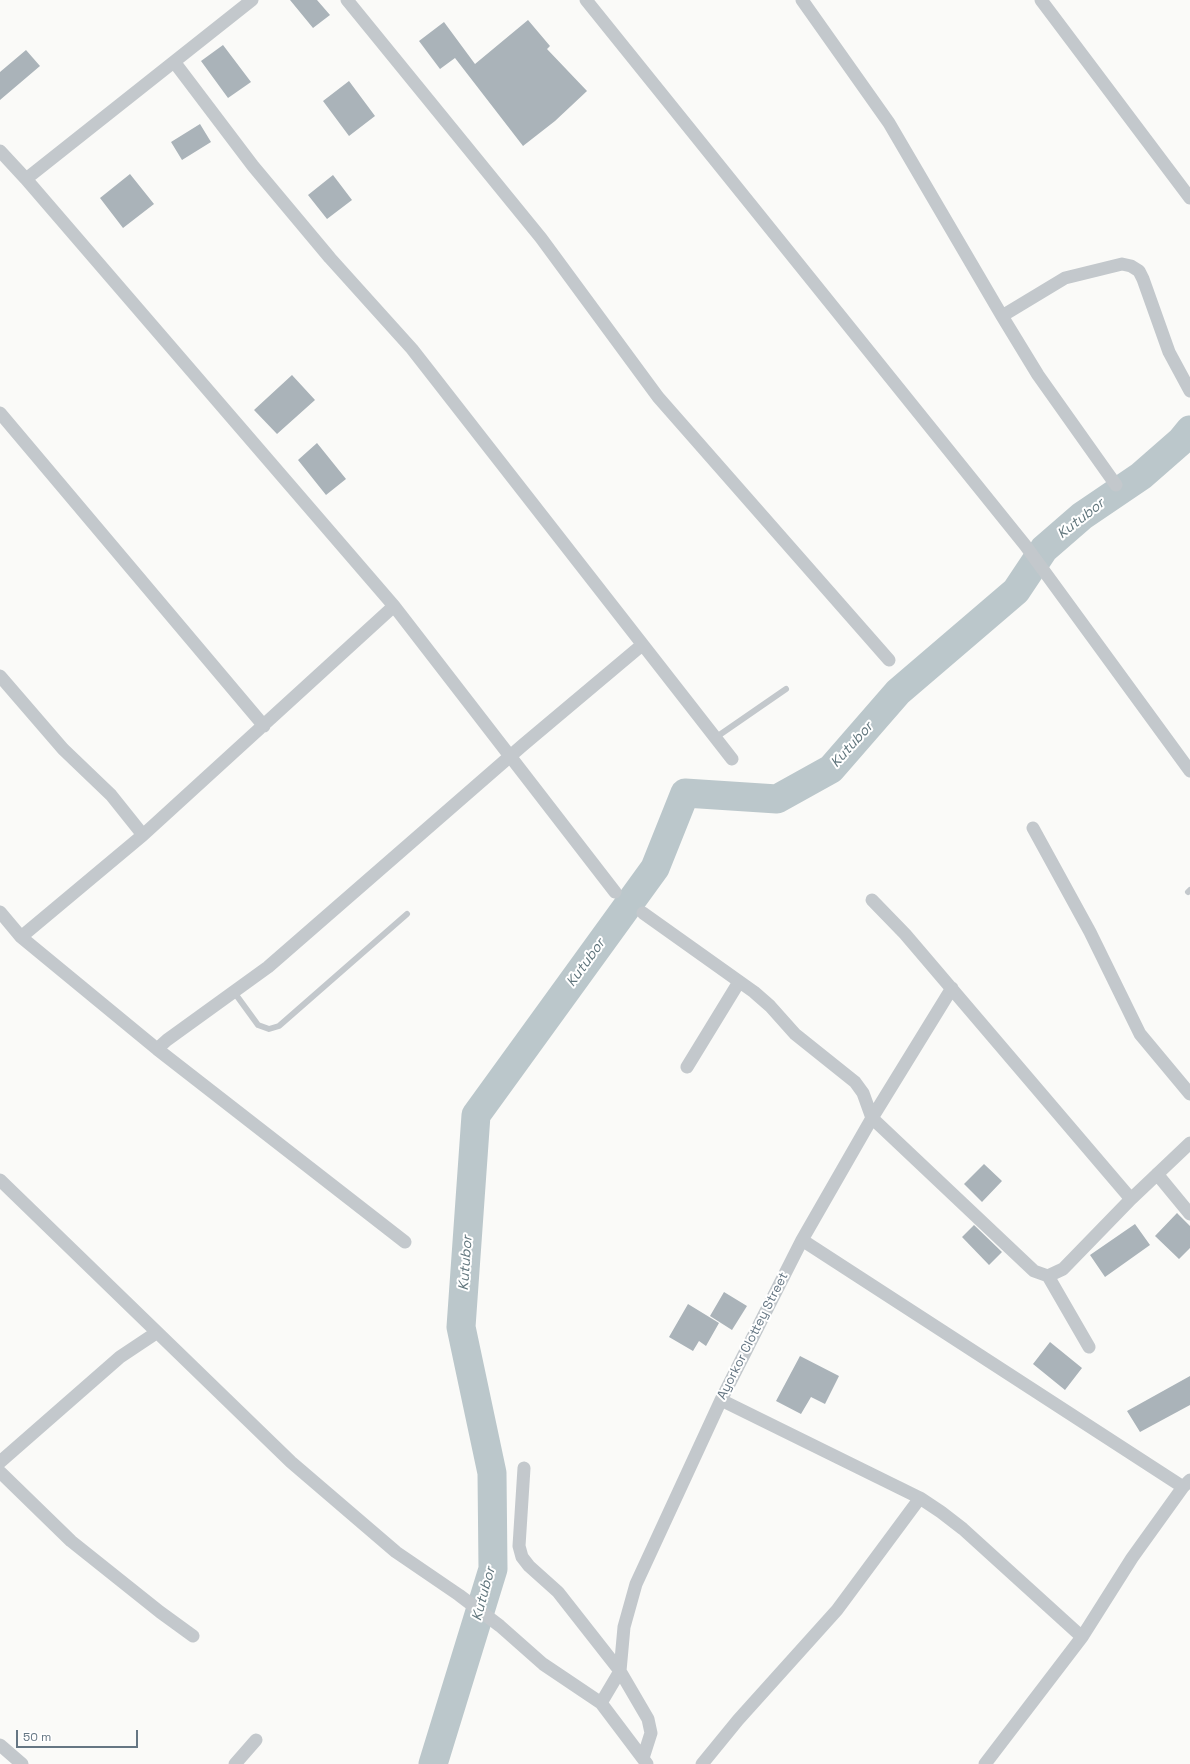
<!DOCTYPE html>
<html>
<head>
<meta charset="utf-8">
<style>
  body { margin:0 }
  #map { position:relative; width:1190px; height:1764px; overflow:hidden; background:#fafaf8; font-family:"Space Grotesk",sans-serif }
  canvas { display:block }
  .scale { position:absolute; left:16px; top:1730px; width:122px; height:18px; box-sizing:border-box; border:2px solid #657683; border-top:0; padding-left:5px; font-size:12px; line-height:14px; white-space:nowrap; color:#657683; -webkit-text-stroke:3px #fff; paint-order:stroke }
</style>
</head>
<body>
<div id="map">
<canvas width="1190" height="1764"></canvas>
<div class="scale">50 m</div>
</div>
<script>
const ctx = document.querySelector('canvas').getContext('2d');
ctx.lineJoin = 'round';
function toPath(rows) {
  const path = new Path2D();
  for (const r of rows) {
    path.moveTo(r[0], r[1]);
    for (let i = 2; i < r.length; i += 2) path.lineTo(r[i], r[i + 1]);
  }
  return path;
}
function stroke(path, color, width, dash) {
  ctx.strokeStyle = color;
  ctx.lineWidth = width;
  ctx.lineCap = dash ? 'butt' : 'round';
  ctx.setLineDash(dash || []);
  ctx.stroke(path);
}
function fill(path, color) {
  ctx.fillStyle = color;
  ctx.fill(path, 'evenodd');
}
function drawText(font, color, halo, rows, align = 'center') {
  ctx.font = font + ' "Space Grotesk",sans-serif';
  ctx.lineWidth = 4;
  ctx.setLineDash([]);
  ctx.textBaseline = 'middle';
  ctx.strokeStyle = halo;
  ctx.fillStyle = color;
  for (const [text, x, y, turn = 0] of rows) {
    ctx.save();
    ctx.translate(x, y);
    ctx.rotate((+turn || 0) * Math.PI / 180);
    ctx.textAlign = isNaN(turn) ? turn : align;
    if (halo) ctx.strokeText(text, 0, 0);
    ctx.fillText(text, 0, 0);
    ctx.restore();
  }
}
stroke(toPath([
  [433,1764,493,1569,492,1473,461,1327,476,1115,655,868,685,793,777,799,831,769,898,692,1016,591,1044,549,1082,516,1141,476,1181,441,1190,430]
]), '#bbc7cb', 29);
fill(toPath([
  [290,0,317,0,330,15,313,28],
  [528,20,550,46,547,49,587,91,555,121,523,146,455,58,440,69,419,41,444,22,475,64],
  [223,45,251,82,228,98,201,61],
  [26,50,40,66,0,100,0,72],
  [349,81,375,116,349,136,323,101],
  [200,124,211,142,182,160,171,142],
  [130,174,154,204,123,228,100,198],
  [333,175,352,200,327,219,308,195],
  [292,375,315,400,277,434,254,410],
  [317,443,346,479,326,495,298,460],
  [984,1164,1002,1181,982,1202,964,1184],
  [1177,1213,1190,1226,1190,1248,1179,1259,1155,1236],
  [1135,1224,1150,1245,1105,1277,1090,1255],
  [974,1225,1002,1252,989,1265,962,1237],
  [724,1292,747,1306,732,1330,710,1316],
  [688,1304,719,1323,706,1346,699,1341,693,1351,669,1337],
  [1050,1342,1082,1368,1065,1390,1033,1364],
  [800,1356,839,1376,825,1404,811,1397,801,1414,776,1401],
  [1190,1376,1190,1405,1140,1432,1127,1411]
]), '#aab3b9');
stroke(toPath([
  [715,738,786,689],
  [1188,892,1190,890],
  [234,992,258,1025,269,1029,279,1026,407,914]
]), '#c3c8cc', 6);
stroke(toPath([
  [347,0,541,238,658,397,889,660],
  [586,0,1025,545,1190,771],
  [802,0,889,123,1002,316,1038,375,1116,485],
  [1041,0,1190,198],
  [175,63,253,166,330,258,412,349,732,759],
  [0,151,26,179,394,606,615,892],
  [26,179,252,0],
  [1002,316,1065,278,1122,264,1131,266,1139,271,1143,279,1169,352,1190,391],
  [0,413,264,726],
  [0,676,63,749,111,795,143,835],
  [1033,828,1090,932,1140,1034,1190,1094],
  [872,900,905,934,1131,1199],
  [0,912,21,937,157,1049,405,1242],
  [643,913,754,992,770,1006,795,1034,855,1082,863,1093,872,1118,1034,1271,1048,1276,1063,1269,1131,1199,1190,1143],
  [21,937,143,835,394,606],
  [157,1049,167,1040,268,967,523,745,642,645],
  [687,1067,739,982],
  [1157,1174,1190,1214],
  [0,1180,291,1462,396,1552,459,1595,500,1626,543,1664,601,1703,647,1764],
  [802,1240,1183,1487],
  [1048,1276,1089,1347],
  [721,1400,920,1498,941,1512,963,1529,1082,1637],
  [0,1462,120,1357,156,1333],
  [524,1468,519,1546,522,1557,529,1566,558,1592,620,1671,648,1719,651,1733,643,1758],
  [0,1472,71,1541,160,1612,193,1636],
  [601,1703,620,1671,624,1627,636,1584,721,1400,802,1240,872,1118,952,988],
  [0,1745,22,1764],
  [235,1764,256,1740],
  [702,1764,738,1720,837,1610,920,1498],
  [985,1764,1082,1637,1132,1558,1183,1487,1190,1480]
]), '#c3c8cc', 13);
drawText('13px', '#657683', '#fff', [
  ["Ayorkor Clottey Street",753,1336,-63]
]);
drawText('italic 14px', '#60757c', '#fff', [
  ["Kutubor",1081,519,-38],
  ["Kutubor",852,745,-48],
  ["Kutubor",586,963,-54],
  ["Kutubor",466,1263,-86],
  ["Kutubor",484,1594,-75]
]);
</script>
</body>
</html>
